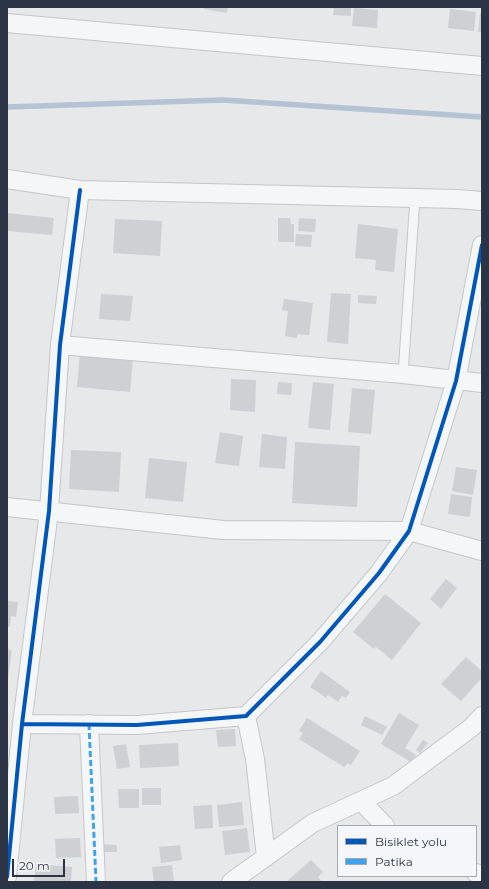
<!DOCTYPE html>
<html>
<head>
<meta charset="utf-8">
<style>
  body { margin:0 }
  #map { position:relative; width:489px; height:889px; overflow:hidden; background:#e6e8ea; font-family:Montserrat,sans-serif }
  canvas { display:block }
  .frame { position:absolute; inset:0; border:8px solid #2b3445; pointer-events:none }
  .legend { position:absolute; left:337px; top:825px; width:140px; height:52px; box-sizing:border-box; background:#f4f6f9; border:1px solid #a4a8b1; margin:0; padding:5px 7px; list-style:none; font-size:12px; color:#2b3445 }
  .legend li { display:flex; align-items:center; gap:8px; height:20px }
  .legend b { width:20px; border:1px solid #a4a8b1 }
  .scale { position:absolute; left:12px; top:859px; width:53px; height:18px; box-sizing:border-box; border:2px solid #2b3445; border-top:0; padding-left:5px; font-size:12px; line-height:14px; white-space:nowrap; color:#2b3445; -webkit-text-stroke:3px #f4f6f9; paint-order:stroke }
</style>
</head>
<body>
<div id="map">
<canvas width="489" height="889"></canvas>
<div class="frame"></div>
<ul class="legend">
<li><b style="height:5px;background:#0057b8"></b>Bisiklet yolu</li>
<li><b style="height:5px;background:#3ea3ec"></b>Patika</li>
</ul>
<div class="scale">20 m</div>
</div>
<script>
const ctx = document.querySelector('canvas').getContext('2d');
ctx.lineJoin = 'round';
function toPath(rows) {
  const path = new Path2D();
  for (const r of rows) {
    path.moveTo(r[0], r[1]);
    for (let i = 2; i < r.length; i += 2) path.lineTo(r[i], r[i + 1]);
  }
  return path;
}
function stroke(path, color, width, dash) {
  ctx.strokeStyle = color;
  ctx.lineWidth = width;
  ctx.lineCap = dash ? 'butt' : 'round';
  ctx.setLineDash(dash || []);
  ctx.stroke(path);
}
function fill(path, color) {
  ctx.fillStyle = color;
  ctx.fill(path, 'evenodd');
}
stroke(toPath([
  [7,107,223,100,482,117]
]), '#b4c4d5', 5.5);
fill(toPath([
  [205,7,228,7,227,13,204,9],
  [334,7,351,7,351,16,333,15],
  [354,8,378,10,377,28,352,26],
  [450,9,476,12,474,31,448,28],
  [480,13,482,13,482,32,478,32],
  [7,213,54,218,52,235,7,231],
  [278,218,290,218,291,224,294,224,294,242,278,242],
  [299,218,316,219,315,232,298,231],
  [115,219,162,221,160,256,113,253],
  [358,224,398,229,394,272,375,270,376,260,355,258],
  [296,234,312,235,311,247,295,246],
  [331,293,351,294,348,344,327,342],
  [101,294,133,296,130,321,99,319],
  [358,295,377,296,376,304,358,303],
  [284,299,313,303,309,335,298,334,297,338,285,336,288,311,282,310],
  [80,354,133,358,130,392,77,387],
  [231,379,256,380,255,412,230,410],
  [278,382,292,383,291,395,277,394],
  [313,382,334,384,330,430,308,428],
  [352,388,375,390,371,434,348,432],
  [220,432,243,436,239,466,215,463],
  [262,434,287,437,285,469,259,467],
  [295,442,360,446,357,507,292,503],
  [71,450,121,452,119,492,69,489],
  [149,458,187,462,183,502,145,498],
  [456,467,477,470,473,495,452,491],
  [451,494,472,497,470,517,448,514],
  [446,579,457,588,441,609,430,599],
  [385,594,421,623,392,660,375,646,374,649,353,632],
  [7,601,18,602,16,617,11,616,10,627,7,626],
  [7,649,12,650,8,679,7,679],
  [466,657,482,671,482,678,461,701,441,684],
  [321,671,350,692,346,698,342,696,338,702,328,695,326,698,310,687],
  [399,713,419,725,405,748,416,755,411,762,381,744],
  [365,716,387,727,382,735,361,725],
  [307,718,360,751,351,765,348,763,344,767,299,739,303,733,299,731],
  [235,729,236,746,218,747,216,730],
  [423,740,428,743,420,753,416,750],
  [178,743,179,766,140,768,139,745],
  [126,744,130,767,117,769,113,746],
  [142,788,161,788,161,805,142,805],
  [118,789,139,789,139,808,119,808],
  [78,796,79,813,55,814,54,797],
  [242,802,244,825,219,827,217,805],
  [212,805,213,828,195,829,193,806],
  [247,828,250,852,225,855,222,831],
  [80,838,81,857,56,858,55,839],
  [98,844,117,845,117,852,98,852],
  [180,845,182,860,161,863,159,847],
  [311,860,323,872,318,877,322,882,286,882],
  [36,864,72,867,71,882,34,882],
  [172,865,174,882,154,882,152,867]
]), '#ced0d3');
const service = toPath([
  [403,374,415,198]
]);
const minor = toPath([
  [7,23,482,66],
  [7,179,80,190,457,199,482,201],
  [60,345,403,374,482,383],
  [7,507,223,530,409,531,482,551],
  [246,716,255,759,266,857],
  [22,724,137,725,246,716,320,642,379,573,409,531,456,381,482,245],
  [89,724,96,882],
  [361,801,385,826],
  [476,873,482,876],
  [7,877,22,724,49,511,60,345,80,190],
  [231,882,313,823,393,786,472,727,482,716]
]);
stroke(service, '#c4c6c8', 11);
stroke(minor, '#c4c6c8', 20);
stroke(service, '#f5f6f7', 9);
stroke(minor, '#f5f6f7', 18);
stroke(toPath([
  [89,724,96,882]
]), '#3ea3ec', 3, [6, 3]);
stroke(toPath([
  [22,724,137,725,246,716,320,642,379,573,409,531,456,381,482,245],
  [7,877,22,724,49,511,60,345,80,190]
]), '#0057b8', 4);
</script>
</body>
</html>
